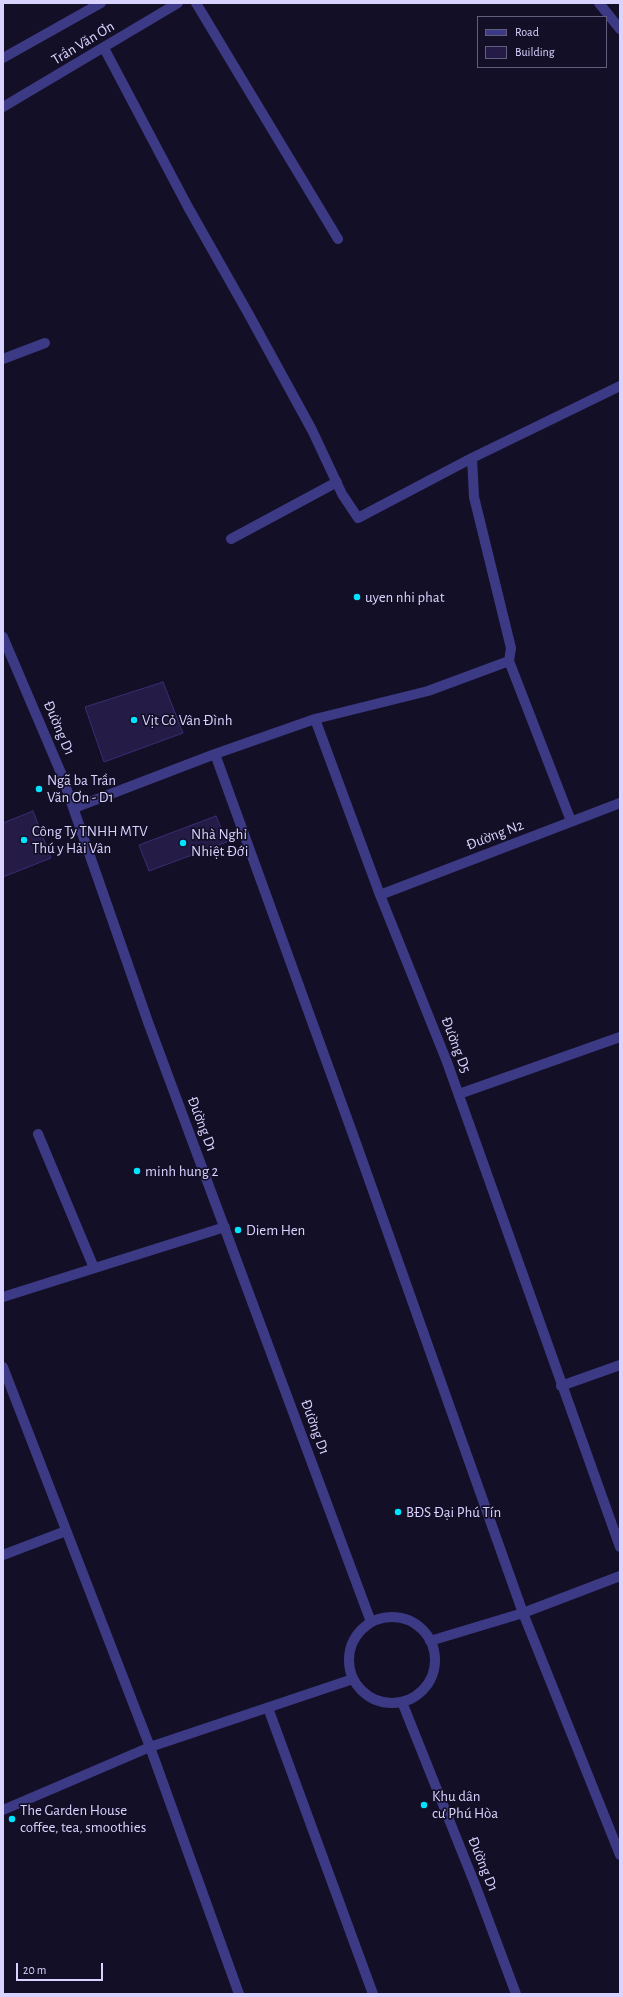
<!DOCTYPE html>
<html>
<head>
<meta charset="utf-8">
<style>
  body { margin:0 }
  #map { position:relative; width:623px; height:1997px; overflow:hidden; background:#130f26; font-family:"Alegreya Sans",sans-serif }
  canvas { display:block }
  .frame { position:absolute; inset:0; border:4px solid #d9d4ff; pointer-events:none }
  .legend { position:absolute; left:477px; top:16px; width:130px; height:52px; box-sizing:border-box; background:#130f26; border:1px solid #625e7d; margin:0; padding:5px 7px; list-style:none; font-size:12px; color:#d9d4ff }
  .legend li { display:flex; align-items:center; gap:8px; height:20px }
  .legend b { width:20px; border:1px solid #625e7d }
  .scale { position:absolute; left:16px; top:1963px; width:87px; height:18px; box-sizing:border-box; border:2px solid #d9d4ff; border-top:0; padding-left:5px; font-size:12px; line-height:14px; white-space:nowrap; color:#d9d4ff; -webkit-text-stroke:3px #130f26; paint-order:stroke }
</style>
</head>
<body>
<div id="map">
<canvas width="623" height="1997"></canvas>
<div class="frame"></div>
<ul class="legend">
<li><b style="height:5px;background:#3d3a85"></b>Road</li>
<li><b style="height:11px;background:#241b47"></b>Building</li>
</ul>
<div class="scale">20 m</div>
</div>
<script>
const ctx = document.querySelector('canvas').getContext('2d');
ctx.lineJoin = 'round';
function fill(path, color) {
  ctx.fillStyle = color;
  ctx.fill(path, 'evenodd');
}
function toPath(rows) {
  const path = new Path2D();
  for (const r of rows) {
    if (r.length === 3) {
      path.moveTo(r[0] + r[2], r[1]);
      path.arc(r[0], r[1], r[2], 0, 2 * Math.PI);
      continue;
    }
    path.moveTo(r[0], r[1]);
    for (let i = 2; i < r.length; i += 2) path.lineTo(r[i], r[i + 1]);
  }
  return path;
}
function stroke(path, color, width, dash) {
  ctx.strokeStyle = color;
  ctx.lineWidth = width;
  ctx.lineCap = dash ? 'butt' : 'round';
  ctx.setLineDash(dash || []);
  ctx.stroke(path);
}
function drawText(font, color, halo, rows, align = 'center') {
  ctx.font = font + ' "Alegreya Sans",sans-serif';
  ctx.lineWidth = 3.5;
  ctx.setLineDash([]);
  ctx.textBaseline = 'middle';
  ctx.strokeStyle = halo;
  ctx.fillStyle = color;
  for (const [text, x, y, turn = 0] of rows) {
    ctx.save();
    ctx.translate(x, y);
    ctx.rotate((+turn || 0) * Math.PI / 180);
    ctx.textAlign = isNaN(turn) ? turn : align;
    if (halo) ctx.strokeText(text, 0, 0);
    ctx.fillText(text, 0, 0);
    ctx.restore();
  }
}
const building = toPath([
  [163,682,183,733,104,762,85,707,163,682],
  [33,811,51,858,3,877,3,823,33,811],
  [216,816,227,842,149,871,139,845,216,816]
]);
fill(building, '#241b47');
stroke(building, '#3b2d73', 1);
stroke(toPath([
  [196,3,338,239],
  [599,3,620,29],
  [104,48,188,207,248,313,312,430,342,494,358,518,472,458,620,386],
  [3,58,101,3],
  [3,107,178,3],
  [3,359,45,343],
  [231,539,337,482],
  [3,637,61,773,148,1022,371,1622],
  [509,661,571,821],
  [315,719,380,895,447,1062,620,1547],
  [215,754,356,1143,523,1613,620,1855],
  [74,808,215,754,315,719,428,691,509,661,511,648,474,497,472,458],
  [380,895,620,803],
  [459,1094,620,1037],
  [38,1134,94,1268],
  [3,1297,225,1227],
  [3,1367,150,1747,3,1810],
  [561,1386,620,1365],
  [3,1555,66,1531],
  [392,1660,43],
  [430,1641,523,1613,620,1576],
  [402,1702,476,1887,516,1994],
  [268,1708,373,1994],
  [239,1994,150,1747,353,1679]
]), '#3d3a85', 10);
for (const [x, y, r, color] of [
  [357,597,4,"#00e5ff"],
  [134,720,4,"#00e5ff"],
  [39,789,4,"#00e5ff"],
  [24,840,4,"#00e5ff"],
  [183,843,4,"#00e5ff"],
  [137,1171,4,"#00e5ff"],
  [238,1230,4,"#00e5ff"],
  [398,1512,4,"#00e5ff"],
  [424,1805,4,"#00e5ff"],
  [12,1819,4,"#00e5ff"]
]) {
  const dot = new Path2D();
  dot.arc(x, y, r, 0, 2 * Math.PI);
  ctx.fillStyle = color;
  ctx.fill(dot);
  stroke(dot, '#130f26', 1.5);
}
drawText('15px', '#d9d4ff', '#130f26', [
  ["Trần Văn Ơn",83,43,-31],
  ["Đường D1",59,728,67],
  ["Đường N2",495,835,-21],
  ["Đường D5",456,1045,69],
  ["Đường D1",202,1124,69],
  ["Đường D1",315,1427,70],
  ["Đường D1",483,1864,68]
]);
drawText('15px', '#d9d4ff', '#130f26', [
  ["uyen nhi phat",365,597],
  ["Vịt Cỏ Vân Đình",142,720],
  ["Ngã ba Trần",47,780],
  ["Văn Ơn - D1",47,797],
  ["Công Ty TNHH MTV",32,831],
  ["Thú y Hải Vân",32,848],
  ["Nhà Nghỉ",191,834],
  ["Nhiệt Đới",191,851],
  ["minh hung 2",145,1171],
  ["Diem Hen",246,1230],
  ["BĐS Đại Phú Tín",406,1512],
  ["Khu dân",432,1796],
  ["cư Phú Hòa",432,1813],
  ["The Garden House",20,1810],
  ["coffee, tea, smoothies",20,1827]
], 'left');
</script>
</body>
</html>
